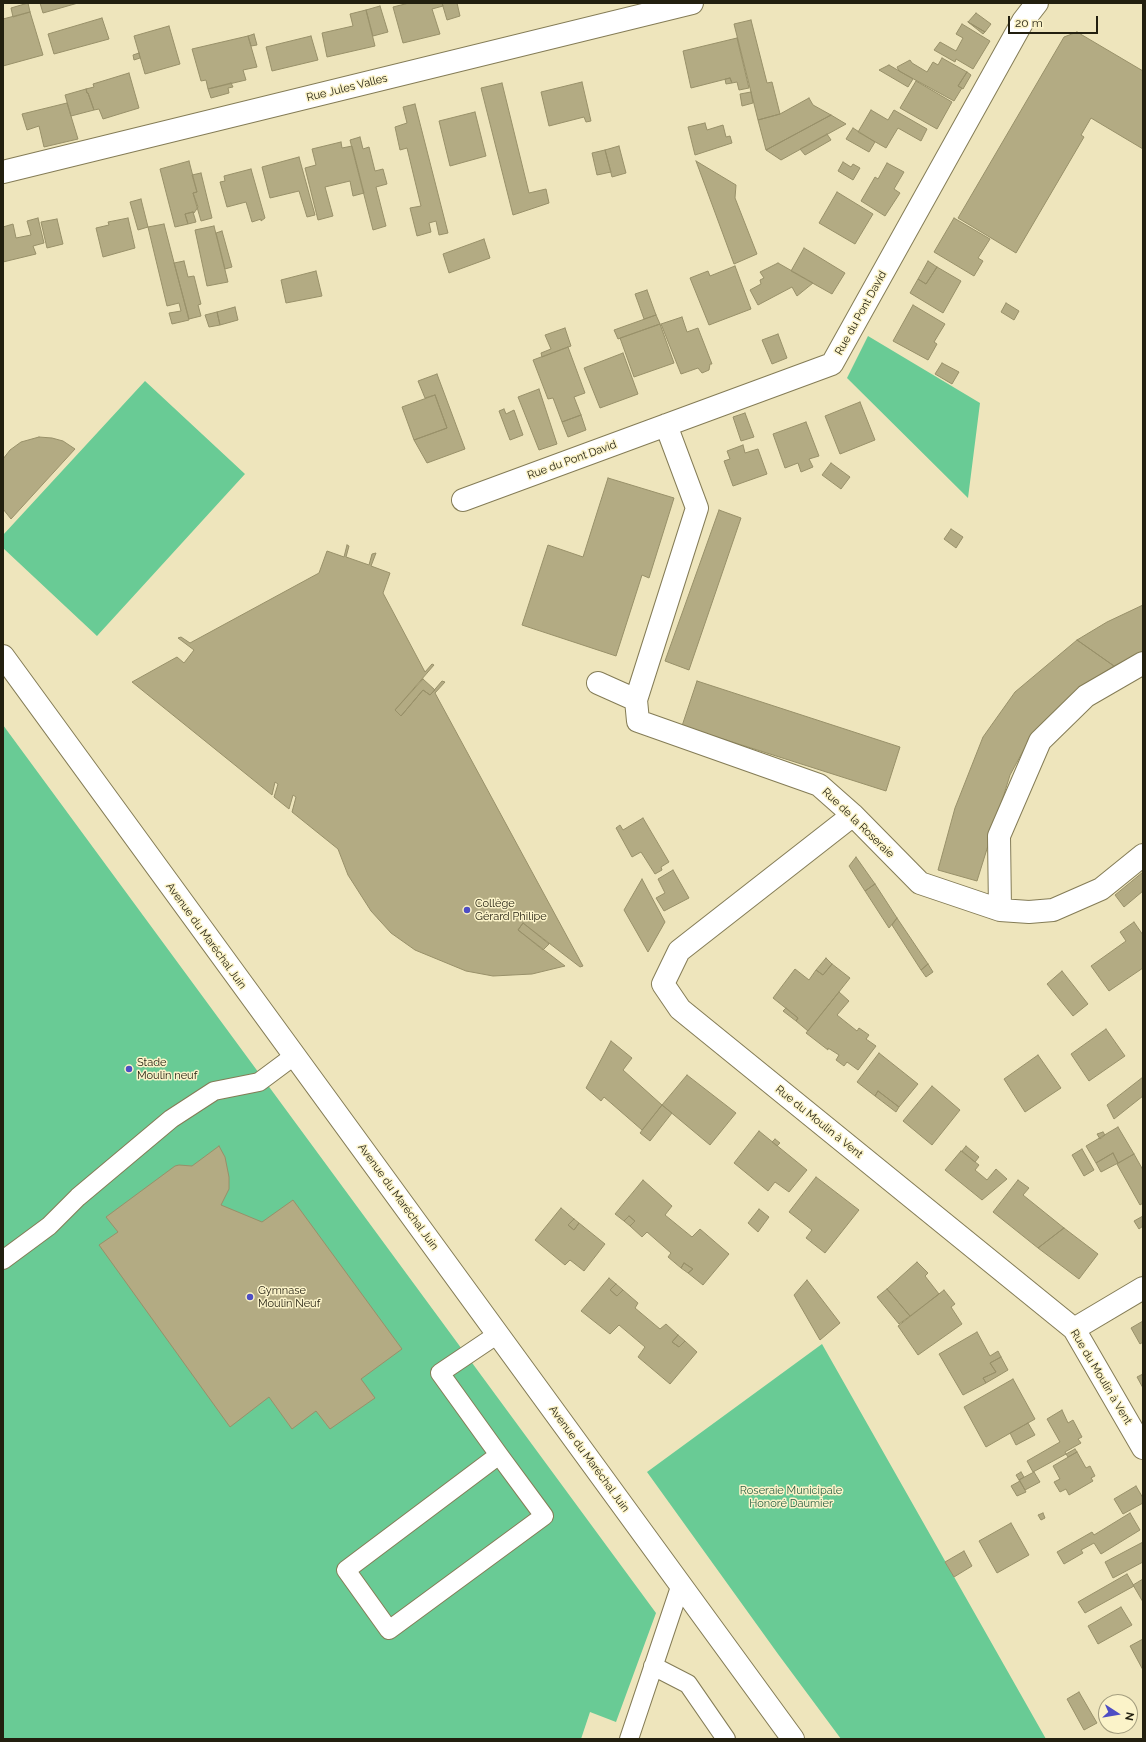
<!DOCTYPE html>
<html>
<head>
<meta charset="utf-8">
<style>
  body { margin:0 }
  #map { position:relative; width:1146px; height:1742px; overflow:hidden; background:#eee5bc; font-family:Raleway,sans-serif }
  canvas { display:block }
  .frame { position:absolute; inset:0; border:4px solid #221f0f; pointer-events:none }
  .north { position:absolute; left:1098px; top:1694px; width:40px; height:40px; box-sizing:border-box; background:#fbf3c9; border:1px solid #a49e7f; border-radius:50%; rotate:102deg; font-size:11px; font-weight:700; line-height:16px; text-align:center; color:#221f0f }
  .north::after { content:''; display:block; margin:auto; width:14px; height:18px; background:#4e4ec4; clip-path:polygon(50% 0,100% 100%,50% 72%,0 100%) }
  .scale { position:absolute; left:1008px; top:16px; width:90px; height:18px; box-sizing:border-box; border:2px solid #221f0f; border-top:0; padding-left:5px; font-size:12px; line-height:14px; white-space:nowrap; color:#221f0f; -webkit-text-stroke:3px #fbf3c9; paint-order:stroke }
</style>
</head>
<body>
<div id="map">
<canvas width="1146" height="1742"></canvas>
<div class="frame"></div>
<div class="north">N</div>
<div class="scale">20 m</div>
</div>
<script>
const ctx = document.querySelector('canvas').getContext('2d');
ctx.lineJoin = 'round';
function fill(path, color) {
  ctx.fillStyle = color;
  ctx.fill(path, 'evenodd');
}
function toPath(rows) {
  const path = new Path2D();
  for (const r of rows) {
    path.moveTo(r[0], r[1]);
    for (let i = 2; i < r.length; i += 2) path.lineTo(r[i], r[i + 1]);
  }
  return path;
}
function stroke(path, color, width, dash) {
  ctx.strokeStyle = color;
  ctx.lineWidth = width;
  ctx.lineCap = dash ? 'butt' : 'round';
  ctx.setLineDash(dash || []);
  ctx.stroke(path);
}
function drawText(font, color, halo, rows, align = 'center') {
  ctx.font = font + ' Raleway,sans-serif';
  ctx.lineWidth = 3;
  ctx.setLineDash([]);
  ctx.textBaseline = 'middle';
  ctx.strokeStyle = halo;
  ctx.fillStyle = color;
  for (const [text, x, y, turn = 0] of rows) {
    ctx.save();
    ctx.translate(x, y);
    ctx.rotate((+turn || 0) * Math.PI / 180);
    ctx.textAlign = isNaN(turn) ? turn : align;
    if (halo) ctx.strokeText(text, 0, 0);
    ctx.fillText(text, 0, 0);
    ctx.restore();
  }
}
fill(toPath([
  [868,336,980,403,968,498,847,378],
  [145,381,245,474,97,636,3,548,3,535],
  [3,725,656,1613,616,1722,590,1712,581,1739,3,1739],
  [822,1344,1046,1739,841,1739,778,1654,647,1472]
]), '#69cb95');
const building = toPath([
  [28,3,30,12,13,17,11,8,28,3],
  [40,3,78,3,43,13,40,3],
  [409,3,442,3,443,6,432,9,440,34,403,43,393,7,409,3],
  [442,3,457,3,460,16,447,20,442,3],
  [380,6,388,32,373,36,366,10,380,6],
  [366,10,375,46,327,57,322,33,353,26,350,14,366,10],
  [30,12,43,55,3,66,3,19,30,12],
  [976,13,991,24,985,32,968,22,976,13],
  [102,18,109,39,54,54,48,34,102,18],
  [751,20,767,83,772,82,780,114,758,120,734,24,751,20],
  [968,22,985,32,983,34,968,22],
  [962,24,990,41,973,69,956,59,955,62,934,50,940,42,956,51,963,38,956,34,962,24],
  [169,26,180,64,145,74,134,36,169,26],
  [1077,32,1143,71,1143,149,1091,118,1081,135,1084,137,1016,253,958,218,1064,37,1077,32],
  [254,34,257,45,251,46,248,36,254,34],
  [248,36,257,67,243,70,246,80,208,89,206,80,201,81,192,49,248,36],
  [311,36,318,60,272,71,266,47,311,36],
  [737,38,749,88,739,90,737,82,732,83,730,78,691,88,683,51,737,38],
  [139,53,140,58,134,60,133,55,139,53],
  [942,58,967,72,958,86,962,88,954,101,899,71,897,67,910,60,912,63,927,72,933,62,938,65,942,58],
  [889,65,913,79,908,87,879,70,889,65],
  [967,72,971,75,963,89,958,86,967,72],
  [129,73,139,108,103,119,99,109,94,110,88,93,87,93,86,89,94,87,93,84,129,73],
  [730,78,732,83,726,84,725,79,730,78],
  [916,81,952,102,937,129,900,108,916,81],
  [582,82,591,121,586,122,584,117,549,126,541,92,582,82],
  [231,83,233,87,228,88,229,93,211,98,208,89,231,83],
  [502,83,529,193,546,189,549,203,513,215,481,88,502,83],
  [86,89,87,93,88,93,94,110,71,116,65,95,86,89],
  [751,92,753,103,742,106,740,94,751,92],
  [809,98,813,105,831,115,766,150,758,120,780,114,809,98],
  [67,103,78,139,44,147,39,126,27,130,22,114,67,103],
  [415,104,448,233,439,235,436,221,429,223,431,232,417,236,410,208,421,206,407,148,400,150,395,127,407,123,403,107,415,104],
  [871,110,888,120,894,110,927,129,921,141,898,128,886,148,858,132,871,110],
  [475,112,486,156,450,166,439,121,475,112],
  [831,115,846,124,781,160,766,150,831,115],
  [705,123,707,130,723,125,726,137,730,136,732,143,695,155,688,127,705,123],
  [853,128,875,142,869,152,846,139,853,128],
  [827,134,831,140,805,155,800,149,827,134],
  [360,137,363,149,369,147,375,171,383,169,387,184,376,187,386,226,373,230,350,140,360,137],
  [341,142,342,148,352,146,364,193,353,196,350,181,325,187,333,216,318,220,305,168,316,165,312,149,341,142],
  [619,146,626,173,612,177,605,150,619,146],
  [605,150,611,172,597,175,592,153,605,150],
  [299,157,315,215,307,217,299,191,270,198,262,167,299,157],
  [189,161,197,192,193,193,198,207,194,213,193,212,185,214,188,224,175,227,160,169,189,161],
  [696,161,736,185,735,198,757,254,734,264,696,161],
  [843,162,851,167,853,164,860,168,853,180,838,171,843,162],
  [887,163,904,172,894,189,900,193,885,216,861,201,875,177,878,179,887,163],
  [251,169,265,218,261,221,261,219,252,222,246,202,227,207,220,182,225,181,224,176,251,169],
  [201,173,212,218,201,221,193,193,197,192,192,175,201,173],
  [837,192,873,214,855,244,819,223,837,192],
  [141,199,148,227,138,230,130,202,141,199],
  [193,212,196,222,188,224,185,214,193,212],
  [38,218,44,243,33,246,36,254,3,262,3,227,13,224,16,238,31,235,27,221,38,218],
  [128,218,135,248,103,257,96,228,109,225,108,222,128,218],
  [954,218,990,239,978,258,983,261,974,276,934,252,954,218],
  [57,219,63,244,47,248,41,222,57,219],
  [164,224,189,320,172,324,169,313,181,311,179,303,167,306,148,227,164,224],
  [214,226,228,282,207,286,195,230,214,226],
  [222,231,232,267,225,269,216,233,222,231],
  [484,239,490,258,449,273,443,254,484,239],
  [804,248,845,273,832,294,791,271,804,248],
  [184,261,188,277,194,276,201,304,198,305,201,316,189,319,174,263,184,261],
  [928,261,937,267,926,284,918,279,928,261],
  [778,263,813,283,797,296,792,287,758,305,750,290,761,284,760,280,764,278,760,272,778,263],
  [735,266,751,309,709,325,690,278,708,271,710,276,735,266],
  [937,267,961,281,943,313,910,293,918,279,926,284,937,267],
  [316,271,322,296,286,303,281,280,316,271],
  [647,290,656,315,644,319,635,294,647,290],
  [1006,303,1019,311,1014,320,1001,312,1006,303],
  [913,305,945,324,934,342,937,344,928,360,893,341,913,305],
  [235,307,238,320,220,325,217,312,235,307],
  [217,312,220,325,209,327,205,315,217,312],
  [656,315,660,324,618,339,614,330,656,315],
  [682,317,687,332,698,328,712,364,710,364,709,370,702,373,698,368,681,374,661,324,682,317],
  [660,324,674,363,634,377,620,338,660,324],
  [565,328,571,346,542,357,541,353,551,349,545,335,565,328],
  [778,334,787,358,772,364,762,340,778,334],
  [568,347,585,393,574,397,581,415,562,422,553,398,548,399,533,360,568,347],
  [623,353,638,394,600,408,584,368,623,353],
  [942,363,959,372,952,384,935,374,942,363],
  [437,374,465,449,427,463,414,440,447,428,435,395,425,398,418,381,437,374],
  [539,389,557,444,539,450,518,397,539,389],
  [435,395,447,428,414,440,402,407,435,395],
  [860,402,875,440,840,454,825,416,860,402],
  [504,409,506,414,514,410,523,435,510,440,499,411,504,409],
  [745,413,754,437,741,441,733,417,745,413],
  [581,415,586,430,568,437,562,422,581,415],
  [806,422,819,456,809,459,813,467,801,472,798,463,785,468,773,434,806,422],
  [39,437,52,438,63,441,75,449,11,519,3,509,3,459,10,450,21,442,39,437],
  [743,445,745,453,758,449,767,474,733,486,724,461,730,459,727,451,743,445],
  [831,463,850,477,841,489,822,475,831,463],
  [608,478,674,498,649,578,642,575,616,656,522,625,548,545,583,557,608,478],
  [719,510,741,518,689,670,665,661,719,510],
  [951,529,963,537,956,548,944,539,951,529],
  [347,545,349,546,346,557,369,565,372,554,376,553,371,566,390,573,383,593,425,672,432,664,434,665,395,710,401,716,423,690,430,695,442,681,445,682,435,693,583,966,580,967,523,923,518,930,565,966,532,974,493,976,466,971,415,950,391,933,371,911,348,875,338,849,292,812,296,797,293,795,289,809,274,797,278,784,275,782,272,795,132,682,177,657,184,663,194,650,178,638,181,637,190,643,319,573,327,551,344,557,347,545],
  [1143,605,1143,652,1114,666,1077,640,1107,622,1143,605],
  [1077,640,1114,666,1076,690,1028,742,1010,775,977,881,938,870,955,808,983,737,1015,692,1077,640],
  [423,679,435,690,430,695,423,690,401,716,395,710,423,679],
  [697,681,900,747,886,791,682,726,697,681],
  [643,818,669,862,661,867,662,870,655,874,641,852,632,857,616,828,620,825,623,830,643,818],
  [856,857,875,884,865,891,849,866,856,857],
  [673,870,689,898,664,911,656,898,665,893,658,879,673,870],
  [1143,872,1143,891,1124,907,1115,895,1143,872],
  [642,879,665,922,648,952,624,910,642,879],
  [875,884,897,918,889,928,865,891,875,884],
  [897,918,928,964,921,970,892,925,897,918],
  [1134,922,1143,935,1143,968,1109,991,1091,966,1126,941,1120,932,1134,922],
  [523,923,549,944,543,950,518,930,523,923],
  [826,958,832,964,823,975,816,970,826,958],
  [832,964,850,978,808,1031,796,1021,798,1018,773,998,795,969,809,980,816,970,823,975,832,964],
  [928,964,933,972,926,977,921,970,928,964],
  [1062,971,1088,1004,1073,1016,1047,984,1062,971],
  [839,992,849,1001,837,1015,857,1031,859,1028,869,1035,866,1039,876,1046,858,1070,847,1062,844,1066,836,1060,839,1055,828,1048,828,1050,806,1033,839,992],
  [786,1008,798,1018,796,1021,783,1011,786,1008],
  [1106,1029,1125,1056,1089,1081,1071,1054,1106,1029],
  [611,1041,632,1058,623,1070,662,1105,642,1130,604,1097,601,1101,586,1088,611,1041],
  [879,1053,918,1084,899,1107,878,1091,875,1096,857,1082,879,1053],
  [1038,1055,1061,1088,1025,1112,1004,1079,1038,1055],
  [687,1075,736,1113,710,1145,662,1105,687,1075],
  [1143,1077,1143,1096,1114,1119,1107,1105,1143,1077],
  [932,1086,960,1110,932,1145,903,1121,932,1086],
  [878,1091,899,1107,896,1112,875,1096,878,1091],
  [662,1105,672,1113,650,1141,640,1133,662,1105],
  [1118,1127,1134,1154,1118,1163,1113,1153,1096,1163,1086,1146,1118,1127],
  [759,1131,807,1170,789,1192,775,1182,768,1191,734,1163,759,1131],
  [1103,1132,1105,1135,1100,1139,1097,1134,1103,1132],
  [775,1139,780,1143,777,1146,772,1142,775,1139],
  [219,1146,225,1157,229,1177,229,1189,221,1205,262,1222,293,1200,402,1349,361,1379,375,1398,330,1429,316,1411,292,1429,269,1397,230,1427,99,1245,118,1232,106,1217,175,1166,179,1165,192,1166,219,1146],
  [966,1146,979,1157,975,1162,962,1151,966,1146],
  [1082,1149,1094,1170,1084,1176,1072,1155,1082,1149],
  [961,1151,979,1165,975,1170,987,1180,996,1169,1007,1179,982,1200,945,1170,961,1151],
  [1113,1153,1118,1163,1101,1172,1096,1163,1113,1153],
  [1134,1154,1143,1170,1143,1203,1140,1205,1117,1164,1134,1154],
  [816,1177,859,1210,825,1253,806,1238,812,1230,789,1212,816,1177],
  [643,1180,672,1206,665,1215,692,1237,700,1229,729,1254,703,1285,688,1273,693,1269,684,1263,681,1268,668,1257,671,1253,647,1232,642,1237,630,1226,635,1221,629,1216,624,1221,615,1214,643,1180],
  [1018,1180,1029,1188,1023,1195,1064,1228,1038,1248,993,1212,1018,1180],
  [561,1208,574,1219,568,1225,574,1230,579,1223,605,1244,584,1271,570,1260,565,1265,535,1240,561,1208],
  [759,1209,769,1217,758,1232,748,1223,759,1209],
  [629,1216,635,1221,630,1226,624,1221,629,1216],
  [1143,1216,1143,1226,1139,1229,1134,1221,1143,1216],
  [574,1219,579,1223,574,1230,568,1225,574,1219],
  [1064,1228,1098,1254,1079,1279,1038,1248,1064,1228],
  [917,1262,928,1273,925,1276,939,1294,910,1316,887,1289,917,1262],
  [684,1263,693,1269,688,1273,681,1268,684,1263],
  [609,1278,616,1284,610,1290,617,1296,623,1290,638,1303,635,1308,660,1329,666,1324,678,1335,672,1342,679,1347,685,1341,697,1352,670,1384,638,1357,645,1347,619,1325,610,1334,581,1311,609,1278],
  [807,1280,840,1323,820,1340,794,1295,807,1280],
  [616,1284,623,1290,617,1296,610,1290,616,1284],
  [887,1289,910,1316,899,1324,877,1297,887,1289],
  [944,1290,955,1304,951,1307,962,1324,918,1355,898,1326,944,1290],
  [1143,1321,1143,1342,1140,1344,1131,1328,1143,1321],
  [977,1332,990,1356,998,1351,1001,1357,990,1363,996,1372,983,1378,986,1383,963,1395,939,1354,977,1332],
  [678,1335,685,1341,679,1347,672,1342,678,1335],
  [1001,1357,1008,1370,986,1383,983,1378,996,1372,990,1363,1001,1357],
  [1143,1374,1143,1388,1137,1377,1143,1374],
  [1013,1379,1035,1419,986,1447,964,1407,1013,1379],
  [1062,1410,1068,1423,1073,1420,1082,1437,1078,1439,1081,1443,1065,1452,1066,1454,1033,1472,1027,1461,1060,1442,1047,1419,1062,1410],
  [1028,1423,1035,1435,1016,1445,1010,1433,1028,1423],
  [1075,1449,1077,1452,1068,1457,1066,1454,1075,1449],
  [1077,1452,1086,1468,1090,1466,1095,1476,1091,1478,1093,1481,1069,1495,1066,1489,1060,1492,1054,1482,1060,1479,1053,1466,1077,1452],
  [1021,1472,1024,1477,1019,1480,1016,1475,1021,1472],
  [1034,1472,1040,1482,1025,1490,1019,1480,1034,1472],
  [1020,1481,1026,1492,1017,1496,1011,1486,1020,1481],
  [1136,1486,1143,1498,1143,1503,1123,1514,1114,1499,1136,1486],
  [1043,1513,1045,1518,1041,1520,1038,1515,1043,1513],
  [1130,1513,1140,1530,1101,1554,1094,1543,1081,1550,1083,1553,1064,1564,1057,1552,1092,1532,1094,1535,1130,1513],
  [1011,1523,1029,1555,997,1573,979,1541,1011,1523],
  [1143,1542,1143,1562,1113,1578,1105,1562,1143,1542],
  [964,1551,972,1566,954,1577,945,1562,964,1551],
  [1127,1574,1134,1586,1085,1613,1078,1602,1127,1574],
  [1143,1579,1143,1602,1133,1585,1143,1579],
  [1121,1607,1132,1625,1098,1644,1088,1626,1121,1607],
  [1143,1639,1143,1670,1130,1646,1143,1639],
  [1079,1692,1097,1723,1084,1730,1067,1699,1079,1692]
]);
fill(building, '#b3ab83');
stroke(building, '#989069', 1);
const service = toPath([
  [3,1260,49,1226,78,1197,171,1119,214,1091,259,1082,294,1056],
  [498,1334,440,1373,499,1455,544,1516,389,1630,346,1570,499,1455],
  [653,1666,688,1684,726,1739],
  [629,1739,681,1584]
]);
const minor = toPath([
  [666,425,697,508,636,700,638,721,819,785,853,815,920,883,1000,910,1029,912,1053,910,1101,889,1143,855],
  [463,500,832,364,1023,21,1037,3],
  [598,683,636,700],
  [853,815,679,951,663,984,680,1009,1074,1329,1143,1448],
  [1000,910,999,836,1040,741,1086,696,1143,663],
  [1074,1329,1143,1288]
]);
const tertiary = toPath([
  [3,172,692,3],
  [3,656,793,1739]
]);
stroke(service, '#847c56', 20);
stroke(minor, '#847c56', 24);
stroke(tertiary, '#847c56', 24);
stroke(service, '#fff', 18);
stroke(minor, '#fff', 22);
stroke(tertiary, '#fff', 22);
for (const [x, y, r, color] of [
  [467,910,4,"#4e4ec4"],
  [129,1069,4,"#4e4ec4"],
  [250,1297,4,"#4e4ec4"]
]) {
  const dot = new Path2D();
  dot.arc(x, y, r, 0, 2 * Math.PI);
  ctx.fillStyle = color;
  ctx.fill(dot);
  stroke(dot, '#fbf3c9', 1.5);
}
drawText('11px', '#221f0f', '#fbf3c9', [
  ["Rue Jules Valles",347,88,-14],
  ["Rue du Pont David",861,313,-61],
  ["Rue du Pont David",572,460,-20],
  ["Rue de la Roseraie",858,823,44],
  ["Avenue du Maréchal Juin",206,936,54],
  ["Rue du Moulin à Vent",819,1122,39],
  ["Avenue du Maréchal Juin",398,1197,54],
  ["Rue du Moulin à Vent",1101,1377,59],
  ["Avenue du Maréchal Juin",589,1459,54]
]);
drawText('11px', '#221f0f', '#fbf3c9', [
  ["Collège",475,904],
  ["Gérard Philipe",475,917],
  ["Stade",137,1063],
  ["Moulin neuf",137,1076],
  ["Gymnase",258,1291],
  ["Moulin Neuf",258,1304]
], 'left');
drawText('11px', '#2c6144', '#fbf3c9', [
  ["Roseraie Municipale",791,1491],
  ["Honoré Daumier",791,1504]
]);
</script>
</body>
</html>
